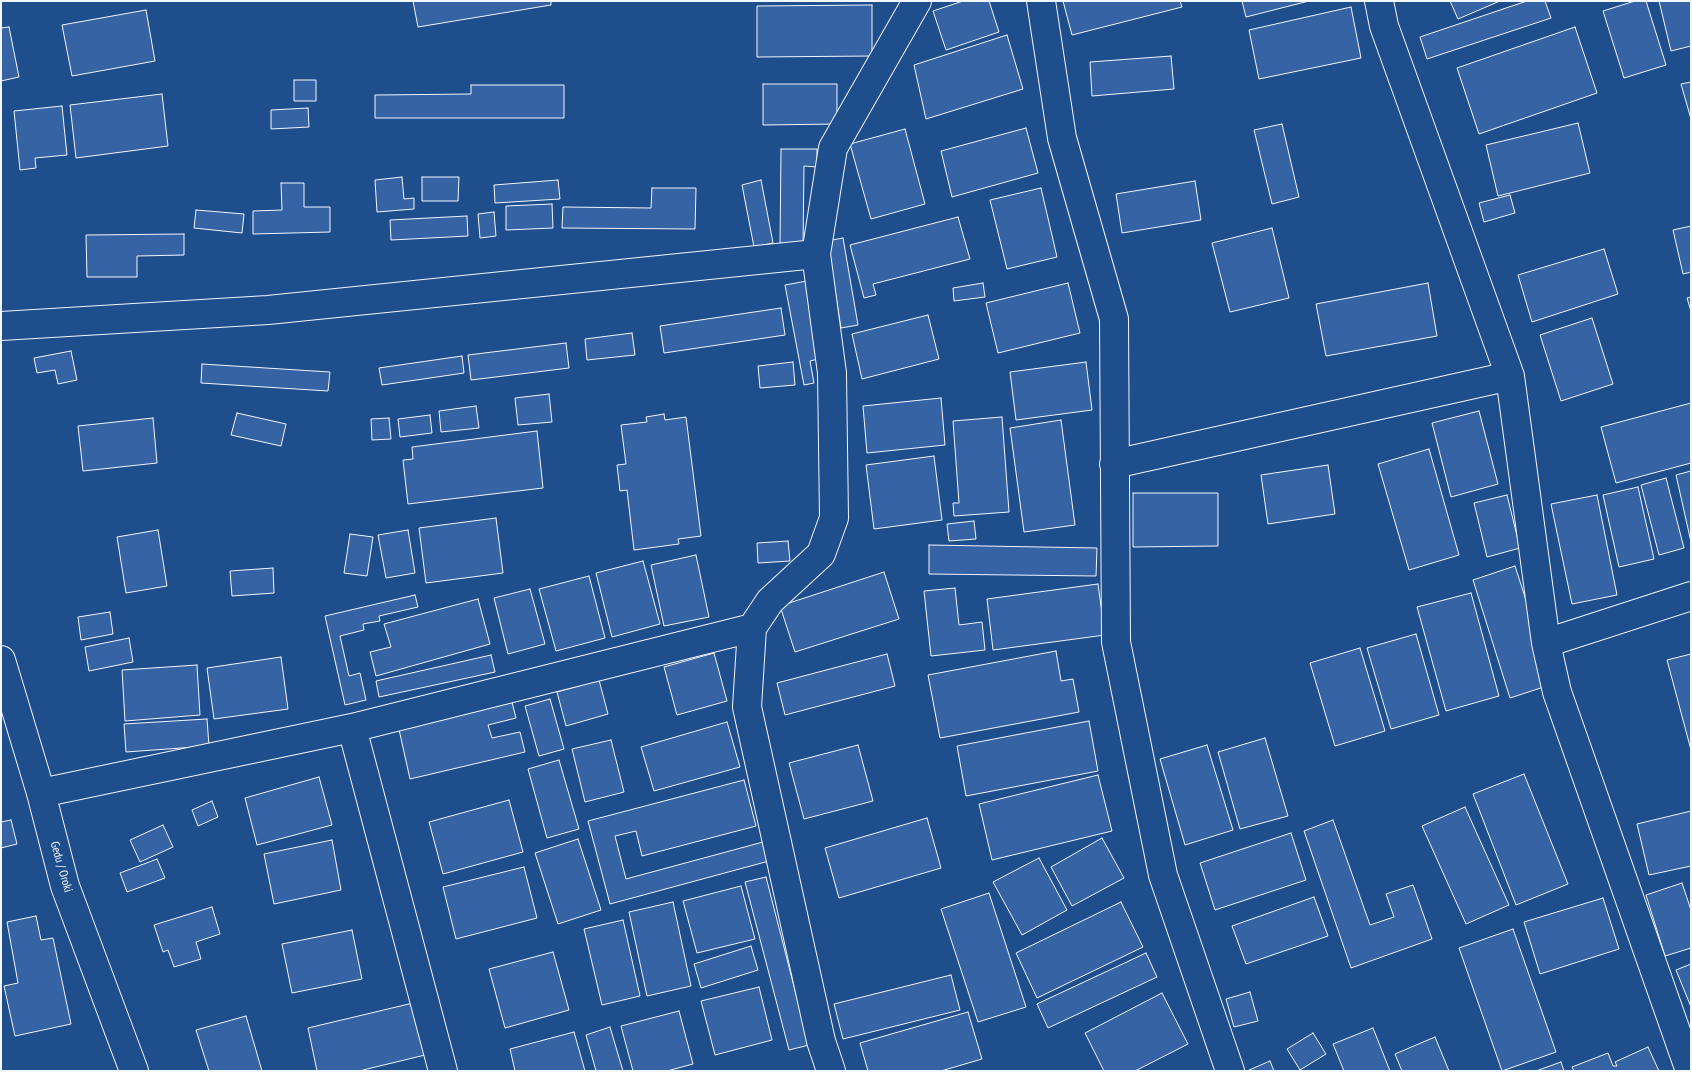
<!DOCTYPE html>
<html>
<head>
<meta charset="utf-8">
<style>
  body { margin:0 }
  #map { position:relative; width:1692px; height:1072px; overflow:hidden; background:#1f4e8c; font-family:"PT Sans Narrow",sans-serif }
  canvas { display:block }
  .frame { position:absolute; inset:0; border:2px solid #f2f6ff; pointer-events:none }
</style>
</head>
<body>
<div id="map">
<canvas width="1692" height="1072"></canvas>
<div class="frame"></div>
</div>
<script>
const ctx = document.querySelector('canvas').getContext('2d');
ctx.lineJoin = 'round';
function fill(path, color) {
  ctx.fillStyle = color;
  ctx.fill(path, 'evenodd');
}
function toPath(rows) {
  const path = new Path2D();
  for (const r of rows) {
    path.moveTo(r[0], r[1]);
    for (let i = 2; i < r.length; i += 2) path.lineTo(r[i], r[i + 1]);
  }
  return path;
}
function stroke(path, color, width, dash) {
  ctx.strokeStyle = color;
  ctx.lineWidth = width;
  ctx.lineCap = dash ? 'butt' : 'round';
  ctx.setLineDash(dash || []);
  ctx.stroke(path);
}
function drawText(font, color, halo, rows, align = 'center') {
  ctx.font = font + ' "PT Sans Narrow",sans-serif';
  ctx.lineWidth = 4;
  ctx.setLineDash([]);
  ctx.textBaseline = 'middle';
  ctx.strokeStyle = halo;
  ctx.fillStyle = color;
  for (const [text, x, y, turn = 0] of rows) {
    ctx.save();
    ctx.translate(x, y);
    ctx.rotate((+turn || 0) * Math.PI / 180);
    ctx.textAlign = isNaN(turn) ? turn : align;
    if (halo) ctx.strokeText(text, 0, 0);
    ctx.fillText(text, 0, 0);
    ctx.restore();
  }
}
const building = toPath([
  [413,1,551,1,551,5,418,27,413,1],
  [963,1,989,1,999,32,946,50,933,11,963,1],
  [1063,1,1180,1,1182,7,1072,35,1063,1],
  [1242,1,1309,1,1246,17,1242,1],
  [1450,1,1500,1,1458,19,1450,1],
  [1527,1,1545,1,1551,18,1427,59,1420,37,1527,1],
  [1635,1,1646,1,1666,65,1624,78,1603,11,1635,1],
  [1659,1,1691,1,1691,46,1671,51,1659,1],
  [872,5,872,56,757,57,757,6,872,5],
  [1351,7,1361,58,1259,79,1249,30,1351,7],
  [146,10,155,61,72,76,62,25,146,10],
  [9,27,19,77,1,81,1,28,9,27],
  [1575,27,1597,93,1479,134,1457,68,1575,27],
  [1007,35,1023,89,926,119,914,65,1007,35],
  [1171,56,1174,89,1092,96,1090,62,1171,56],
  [294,80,316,80,316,101,294,101,294,80],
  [1691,82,1691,119,1681,84,1691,82],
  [763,84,837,84,837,124,763,125,763,84],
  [471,85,564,85,564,118,375,118,375,95,471,94,471,85],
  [162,94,168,146,76,158,70,105,162,94],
  [62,106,67,155,35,158,36,168,20,170,14,111,62,106],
  [308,108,309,127,271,129,271,110,308,108],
  [1578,123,1590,173,1498,196,1486,145,1578,123],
  [1282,124,1299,197,1272,204,1254,130,1282,124],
  [1026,128,1038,173,952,197,941,151,1026,128],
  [905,129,925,204,871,219,850,144,905,129],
  [781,149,817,149,817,167,804,166,803,245,780,245,781,149],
  [402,177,404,199,414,198,414,209,377,212,375,180,402,177],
  [422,177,459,177,458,201,422,201,422,177],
  [558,180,560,199,495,203,494,185,558,180],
  [761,180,773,243,754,247,742,185,761,180],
  [1195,181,1201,220,1122,233,1116,194,1195,181],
  [281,183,304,183,304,207,330,207,330,232,253,234,253,211,282,210,281,183],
  [652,188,696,188,695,229,562,228,563,207,651,208,652,188],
  [1041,188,1057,257,1007,269,990,200,1041,188],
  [1510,195,1515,213,1484,222,1479,203,1510,195],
  [552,204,553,228,506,230,506,206,552,204],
  [196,210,244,214,242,233,194,228,196,210],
  [494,212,496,236,480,238,478,214,494,212],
  [467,216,468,236,391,240,390,220,467,216],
  [958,217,970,259,873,284,876,295,864,298,850,245,958,217],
  [1691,226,1691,272,1683,274,1673,230,1691,226],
  [1272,228,1289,298,1230,312,1212,243,1272,228],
  [184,234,184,255,137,256,137,277,87,277,86,235,184,234],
  [843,238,858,325,841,328,827,241,843,238],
  [1604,249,1618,294,1532,322,1518,275,1604,249],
  [807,281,822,358,810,361,814,383,804,385,785,285,807,281],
  [983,283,985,297,954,301,953,288,983,283],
  [1068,283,1080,333,998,353,986,303,1068,283],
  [1428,283,1437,336,1326,356,1316,304,1428,283],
  [1691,297,1691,311,1687,298,1691,297],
  [781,308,785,335,664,353,660,326,781,308],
  [928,315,939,359,862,379,852,334,928,315],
  [1592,318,1613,384,1561,401,1540,335,1592,318],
  [632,333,635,355,587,360,585,339,632,333],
  [566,343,569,368,471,380,468,355,566,343],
  [71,351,77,380,58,384,55,370,37,373,34,358,71,351],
  [462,356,464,373,382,385,379,368,462,356],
  [793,362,795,385,760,388,758,366,793,362],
  [1086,362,1092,410,1016,420,1010,372,1086,362],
  [202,364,330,372,328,391,201,383,202,364],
  [549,394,552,422,518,425,515,398,549,394],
  [941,398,945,445,867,453,863,406,941,398],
  [1691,403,1691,463,1616,483,1601,427,1691,403],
  [476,406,479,428,441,432,439,411,476,406],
  [1479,411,1498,484,1451,497,1432,423,1479,411],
  [237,413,286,424,281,446,231,435,237,413],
  [664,414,665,420,686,417,701,536,678,539,679,544,634,550,627,490,620,491,617,465,626,464,621,425,647,422,646,417,664,414],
  [430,415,432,433,400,437,398,419,430,415],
  [1002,417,1009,512,954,516,953,503,959,503,953,421,1002,417],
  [153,418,157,463,83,471,78,426,153,418],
  [389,418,391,439,372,440,371,419,389,418],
  [1061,420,1075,525,1024,532,1010,428,1061,420],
  [537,431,543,488,408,504,403,460,413,459,412,447,537,431],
  [1429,449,1459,555,1409,570,1378,464,1429,449],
  [934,456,942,520,874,529,866,465,934,456],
  [1328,465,1335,514,1268,524,1261,475,1328,465],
  [1691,471,1691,542,1676,475,1691,471],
  [1666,478,1684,548,1659,555,1641,485,1666,478],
  [1638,487,1654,559,1619,567,1603,495,1638,487],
  [1133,493,1218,493,1218,546,1133,547,1133,493],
  [1507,495,1520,548,1487,557,1474,503,1507,495],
  [1597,495,1617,595,1572,604,1551,504,1597,495],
  [496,518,503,573,426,583,419,528,496,518],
  [974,521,976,539,949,541,947,524,974,521],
  [158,530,167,586,126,593,117,537,158,530],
  [408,530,415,573,386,578,378,535,408,530],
  [350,534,373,537,367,576,344,573,350,534],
  [788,541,790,561,758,563,757,543,788,541],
  [929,545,1097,548,1096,576,929,574,929,545],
  [696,555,709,617,664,626,651,565,696,555],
  [643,561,660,624,612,637,596,573,643,561],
  [1515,566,1553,684,1510,698,1473,580,1515,566],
  [273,568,274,593,232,596,230,571,273,568],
  [884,572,899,619,795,652,780,606,884,572],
  [589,576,605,638,556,651,539,589,589,576],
  [1098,584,1105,635,993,650,987,599,1098,584],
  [955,588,959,625,982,622,985,650,931,656,924,591,955,588],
  [530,589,545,644,508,654,494,598,530,589],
  [1471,593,1499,696,1446,711,1417,607,1471,593],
  [415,595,418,607,379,616,380,621,363,624,364,630,340,636,349,676,360,673,366,700,345,705,325,616,415,595],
  [478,599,490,644,376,676,370,652,391,647,384,624,478,599],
  [110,612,113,634,81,640,78,617,110,612],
  [1416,634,1439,715,1391,729,1367,648,1416,634],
  [129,638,133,662,89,671,85,647,129,638],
  [1360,648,1385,731,1335,746,1310,663,1360,648],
  [1056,651,1061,681,1073,679,1079,712,940,738,928,675,1056,651],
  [714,653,727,701,677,715,664,667,714,653],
  [887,654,895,686,785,715,777,683,887,654],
  [1691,654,1691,750,1667,660,1691,654],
  [491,655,495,672,379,697,376,681,491,655],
  [281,657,288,709,214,719,207,668,281,657],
  [197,665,200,715,125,721,122,670,197,665],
  [599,680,608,714,566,726,557,692,599,680],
  [511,698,516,718,488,725,492,738,520,732,525,752,410,779,398,725,511,698],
  [550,699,564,749,539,756,525,706,550,699],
  [207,719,209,746,126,752,124,724,207,719],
  [1089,721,1098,771,966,796,957,746,1089,721],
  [727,722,740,767,654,791,641,747,727,722],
  [1265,738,1288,816,1240,829,1218,752,1265,738],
  [611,740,624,792,585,802,572,749,611,740],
  [858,745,873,801,804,819,789,763,858,745],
  [1207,745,1233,830,1185,845,1160,759,1207,745],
  [559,760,579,829,547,838,528,769,559,760],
  [1524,774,1568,884,1516,905,1473,794,1524,774],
  [1098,775,1112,831,992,860,979,804,1098,775],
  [319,777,332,825,257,845,245,798,319,777],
  [744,780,756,826,642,856,636,831,615,836,626,879,763,842,769,861,610,904,588,821,744,780],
  [509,800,523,852,443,874,429,822,509,800],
  [212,801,218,817,198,826,192,810,212,801],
  [1465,807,1509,905,1466,924,1422,826,1465,807],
  [1691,811,1691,866,1649,875,1637,824,1691,811],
  [927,818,941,868,839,898,825,848,927,818],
  [11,820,17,844,1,848,1,822,11,820],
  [1333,820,1370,925,1394,917,1386,894,1413,885,1432,939,1351,968,1304,831,1333,820],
  [163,825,173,847,140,862,130,840,163,825],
  [1291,833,1306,880,1215,910,1200,863,1291,833],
  [1102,838,1124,878,1072,906,1051,867,1102,838],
  [578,839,601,910,558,924,535,853,578,839],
  [332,840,341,890,274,904,264,854,332,840],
  [1039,858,1067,910,1022,935,993,882,1039,858],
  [157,859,165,878,127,892,120,873,157,859],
  [524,867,537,918,456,939,443,887,524,867],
  [766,877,809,1045,789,1050,745,882,766,877],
  [1682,883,1691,910,1691,948,1665,956,1646,895,1682,883],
  [741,886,755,939,697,953,683,901,741,886],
  [989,893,1026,1007,978,1022,941,909,989,893],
  [1314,897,1328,936,1246,964,1232,926,1314,897],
  [1603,898,1619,949,1540,974,1524,922,1603,898],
  [673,902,691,986,647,996,629,912,673,902],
  [1121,902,1143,947,1037,998,1016,953,1121,902],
  [212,907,220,934,196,942,201,959,174,967,168,950,163,952,154,925,212,907],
  [36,916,41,940,53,938,71,1024,15,1036,4,986,18,983,7,922,36,916],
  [623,920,640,996,602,1005,584,929,623,920],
  [1513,929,1556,1052,1502,1071,1459,948,1513,929],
  [352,930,362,979,292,993,282,944,352,930],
  [751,946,758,970,701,988,694,964,751,946],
  [553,952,569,1010,505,1028,489,969,553,952],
  [1146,953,1157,977,1048,1028,1037,1004,1146,953],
  [1691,964,1691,1007,1676,970,1691,964],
  [951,975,960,1010,843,1039,834,1004,951,975],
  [759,987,772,1040,715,1055,701,1001,759,987],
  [1250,992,1258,1021,1234,1027,1226,999,1250,992],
  [1162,993,1188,1044,1135,1071,1104,1071,1085,1033,1162,993],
  [413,1003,425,1055,359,1071,317,1071,308,1028,413,1003],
  [679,1011,693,1064,667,1071,633,1071,621,1026,679,1011],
  [968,1012,982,1059,941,1071,868,1071,860,1043,968,1012],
  [246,1016,262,1071,209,1071,196,1030,246,1016],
  [610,1027,623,1071,596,1071,586,1035,610,1027],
  [1373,1028,1390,1071,1344,1071,1333,1044,1373,1028],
  [574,1032,585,1071,515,1071,510,1049,574,1032],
  [1313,1033,1326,1054,1300,1070,1287,1049,1313,1033],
  [1435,1037,1449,1071,1402,1071,1395,1054,1435,1037],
  [1648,1047,1659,1071,1574,1071,1572,1067,1608,1053,1613,1066,1617,1066,1615,1062,1648,1047],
  [1270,1061,1274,1071,1247,1071,1270,1061],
  [1561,1062,1564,1071,1536,1071,1561,1062]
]);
fill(building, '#3563a3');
stroke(building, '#f2f6ff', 1);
const minor = toPath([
  [1041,1,1062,138,1114,319,1116,642,1163,875,1230,1071],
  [1379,1,1384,26,1510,376,1546,643,1557,692,1690,1071],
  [1,326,268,310,816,254],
  [1114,464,1510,376],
  [1546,643,1691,596],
  [352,728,443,1071],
  [41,793,352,728,752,628],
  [831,1071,821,1041,747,707,752,628,770,601,821,554,834,518,832,373,816,254,833,148,917,1]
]);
const tertiary = toPath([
  [1,660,41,793,65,886,134,1071]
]);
stroke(minor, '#f2f6ff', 30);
stroke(tertiary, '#f2f6ff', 30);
stroke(minor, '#1f4e8c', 28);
stroke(tertiary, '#1f4e8c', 28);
drawText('12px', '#f2f6ff', '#1f4e8c', [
  ["Gedu / Oroki",61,867,74]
]);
</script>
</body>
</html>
